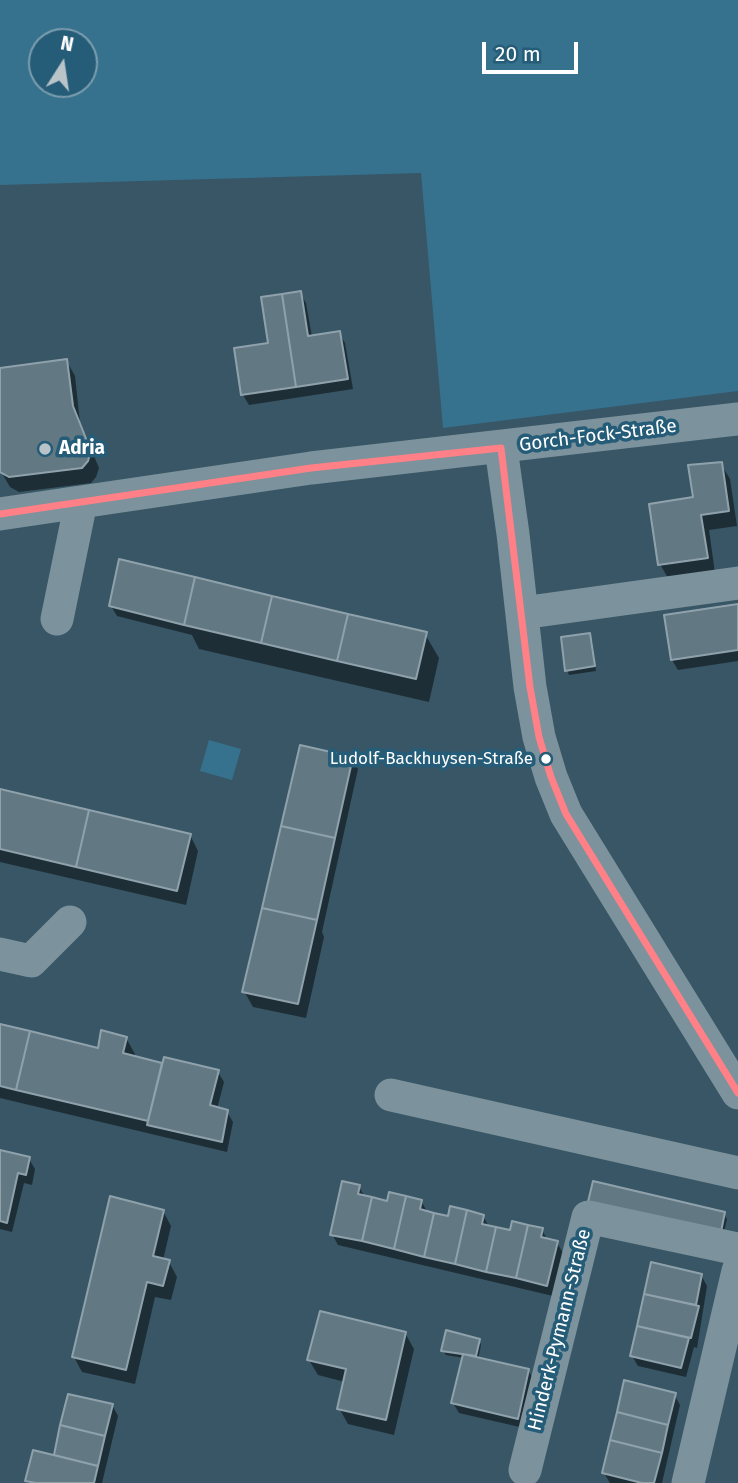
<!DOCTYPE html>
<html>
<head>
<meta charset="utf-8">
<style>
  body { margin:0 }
  #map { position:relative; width:738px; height:1483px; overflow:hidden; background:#385665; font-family:"Fira Sans",sans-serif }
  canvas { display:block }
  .north { position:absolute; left:28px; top:28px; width:70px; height:70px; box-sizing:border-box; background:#255c78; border:2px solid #7c9dae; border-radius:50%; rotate:12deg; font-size:19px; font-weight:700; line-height:28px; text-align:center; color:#fff }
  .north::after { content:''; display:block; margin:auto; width:24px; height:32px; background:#b9c4c9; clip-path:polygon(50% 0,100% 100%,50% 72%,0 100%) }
  .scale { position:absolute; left:482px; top:42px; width:96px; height:32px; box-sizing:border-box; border:4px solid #fff; border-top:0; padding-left:9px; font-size:21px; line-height:24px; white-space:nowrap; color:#fff; -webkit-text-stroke:5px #255c78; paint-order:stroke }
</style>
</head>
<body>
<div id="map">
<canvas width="738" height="1483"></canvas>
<div class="north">N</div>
<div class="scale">20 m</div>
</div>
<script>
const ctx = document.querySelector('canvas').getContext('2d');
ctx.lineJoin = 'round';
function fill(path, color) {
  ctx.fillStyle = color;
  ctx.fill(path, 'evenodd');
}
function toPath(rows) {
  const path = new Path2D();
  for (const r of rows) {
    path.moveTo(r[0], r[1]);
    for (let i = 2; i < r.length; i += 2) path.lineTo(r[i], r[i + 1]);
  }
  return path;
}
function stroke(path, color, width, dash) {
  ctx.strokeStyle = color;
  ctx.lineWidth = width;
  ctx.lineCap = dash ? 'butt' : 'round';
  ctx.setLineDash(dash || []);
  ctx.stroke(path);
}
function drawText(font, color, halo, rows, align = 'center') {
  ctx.font = font + ' "Fira Sans",sans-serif';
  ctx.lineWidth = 7;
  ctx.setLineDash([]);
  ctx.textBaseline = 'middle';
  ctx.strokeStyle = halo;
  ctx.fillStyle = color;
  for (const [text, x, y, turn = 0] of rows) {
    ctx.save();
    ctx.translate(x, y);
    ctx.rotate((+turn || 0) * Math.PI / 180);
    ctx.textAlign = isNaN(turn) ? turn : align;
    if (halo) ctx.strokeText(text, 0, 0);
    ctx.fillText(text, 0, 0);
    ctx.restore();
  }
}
fill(toPath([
  [0,0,738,0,738,391,443,428,421,173,0,185],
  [84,42,84,84,42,84,42,42],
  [209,740,241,749,232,780,200,771]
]), '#36728e');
fill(toPath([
  [300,293,306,303,312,337,339,333,345,343,353,389,249,405,243,395],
  [66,360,75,376,80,423,99,468,96,477,91,483,19,492,10,487,0,470,0,370],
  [721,464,730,479,737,526,709,530,715,573,669,580,660,564,695,499],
  [111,606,425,634,439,658,429,702,199,649,192,635,117,616],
  [738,606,738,661,678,670,672,660],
  [589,635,592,639,596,671,569,675,567,670],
  [352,758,358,769,322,932,324,937,306,1018,253,1007,244,991],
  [0,791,190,835,198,851,186,905,0,862],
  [0,1026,99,1050,126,1038,135,1054,134,1058,161,1065,163,1068,218,1072,224,1082,217,1109,227,1112,233,1122,227,1152,0,1098],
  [0,1152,29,1159,35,1169,32,1185,24,1183,12,1232,0,1229],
  [359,1187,365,1197,388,1203,421,1201,428,1213,449,1218,483,1216,489,1227,511,1232,542,1230,548,1241,557,1243,563,1253,553,1296,338,1245,332,1234],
  [163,1211,171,1226,163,1260,169,1262,177,1277,171,1300,155,1297,135,1384,82,1372,74,1357],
  [592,1211,724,1214,727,1219,722,1241],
  [653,1264,701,1275,707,1286,697,1348,694,1347,686,1377,638,1366,632,1356],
  [405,1333,414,1349,394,1435,348,1424,339,1408,345,1382,318,1375,309,1360],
  [479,1340,481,1345,478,1360,528,1370,534,1381,524,1428,459,1413,453,1403,464,1358,446,1355,443,1351],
  [674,1394,680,1405,662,1483,610,1483,604,1473],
  [69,1396,112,1405,118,1416,102,1483,29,1483,27,1480,55,1457]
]), '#0007');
const building = toPath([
  [301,291,308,336,340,331,348,379,296,387,282,294,301,291],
  [282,294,296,387,241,395,234,348,268,343,261,297,282,294],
  [67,359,73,406,91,451,88,461,82,468,9,477,0,472,0,368,67,359],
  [722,462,729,511,701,515,708,558,658,565,649,504,693,497,688,465,722,462],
  [119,559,195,577,184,625,109,606,119,559],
  [195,577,272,596,261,643,184,625,195,577],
  [272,596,348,614,337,661,261,643,272,596],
  [738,604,738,650,671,660,664,615,738,604],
  [348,614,427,632,416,679,337,661,348,614],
  [590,633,595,666,565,671,561,637,590,633],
  [300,745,353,757,335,838,281,826,300,745],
  [0,789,89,810,76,867,0,849,0,789],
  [89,810,191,834,177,891,76,867,89,810],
  [281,826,335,838,317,920,262,908,281,826],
  [262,908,317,920,298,1004,242,992,262,908],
  [0,1024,30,1031,16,1090,0,1086,0,1024],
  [101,1030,127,1037,123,1053,162,1063,148,1121,16,1090,30,1031,98,1048,101,1030],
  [164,1057,219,1070,210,1105,228,1110,222,1142,147,1125,164,1057],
  [0,1150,30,1157,26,1175,18,1173,7,1223,0,1221,0,1150],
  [342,1181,360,1185,358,1194,372,1197,362,1241,330,1235,342,1181],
  [593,1181,725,1212,720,1237,587,1206,593,1181],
  [389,1192,406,1196,394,1249,362,1241,372,1197,387,1201,389,1192],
  [110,1196,164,1210,153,1256,170,1260,163,1286,147,1282,126,1370,72,1357,110,1196],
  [406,1196,422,1200,420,1209,434,1213,424,1257,394,1249,406,1196],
  [450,1206,467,1210,455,1264,424,1257,434,1213,448,1216,450,1206],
  [467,1210,484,1215,482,1224,496,1227,486,1272,455,1264,467,1210],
  [512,1221,528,1225,516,1278,486,1272,496,1227,510,1230,512,1221],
  [528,1225,543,1228,541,1237,558,1241,547,1286,516,1278,528,1225],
  [651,1262,702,1274,696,1305,644,1294,651,1262],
  [644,1294,699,1306,691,1338,637,1326,644,1294],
  [320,1311,406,1332,386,1420,337,1409,346,1369,307,1360,320,1311],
  [637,1326,689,1338,681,1368,630,1356,637,1326],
  [446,1330,480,1339,476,1356,441,1351,446,1330],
  [463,1354,529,1369,518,1419,451,1403,463,1354],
  [624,1380,676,1393,668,1425,617,1412,624,1380],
  [68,1394,113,1404,105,1436,60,1425,68,1394],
  [617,1412,668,1425,662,1453,610,1440,617,1412],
  [60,1425,105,1436,98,1466,54,1455,60,1425],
  [610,1440,662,1453,654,1483,642,1483,602,1473,610,1440],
  [33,1450,98,1466,94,1483,36,1483,25,1481,33,1450]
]);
fill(building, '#627984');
stroke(building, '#8fa2ac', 2);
stroke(toPath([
  [501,448,513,534,530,687,539,737,551,777,566,814,738,1093],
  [0,514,311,468,738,419],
  [522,613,738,583],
  [57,619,81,502],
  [0,954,31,961,70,922],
  [391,1095,738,1173],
  [525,1470,588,1217,738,1249],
  [688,1483,738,1271]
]), '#7c929c', 33);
stroke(toPath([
  [501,448,530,687,539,737,551,777,566,814,738,1093],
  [0,514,311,468,501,448]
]), '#ff8086', 7);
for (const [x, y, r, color] of [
  [45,449,7,"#b9c4c9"],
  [546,759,6,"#fff"]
]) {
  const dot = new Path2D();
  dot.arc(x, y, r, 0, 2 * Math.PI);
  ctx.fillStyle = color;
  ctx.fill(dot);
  stroke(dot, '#255c78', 2.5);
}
drawText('17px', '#fff', '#255c78', [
  ["Ludolf-Backhuysen-Straße",533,759]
], 'right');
drawText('19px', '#fff', '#255c78', [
  ["Gorch-Fock-Straße",598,436,-7],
  ["Hinderk-Pymann-Straße",560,1330,-76]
]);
drawText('bold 19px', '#fff', '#255c78', [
  ["Adria",59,449]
], 'left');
</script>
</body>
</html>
